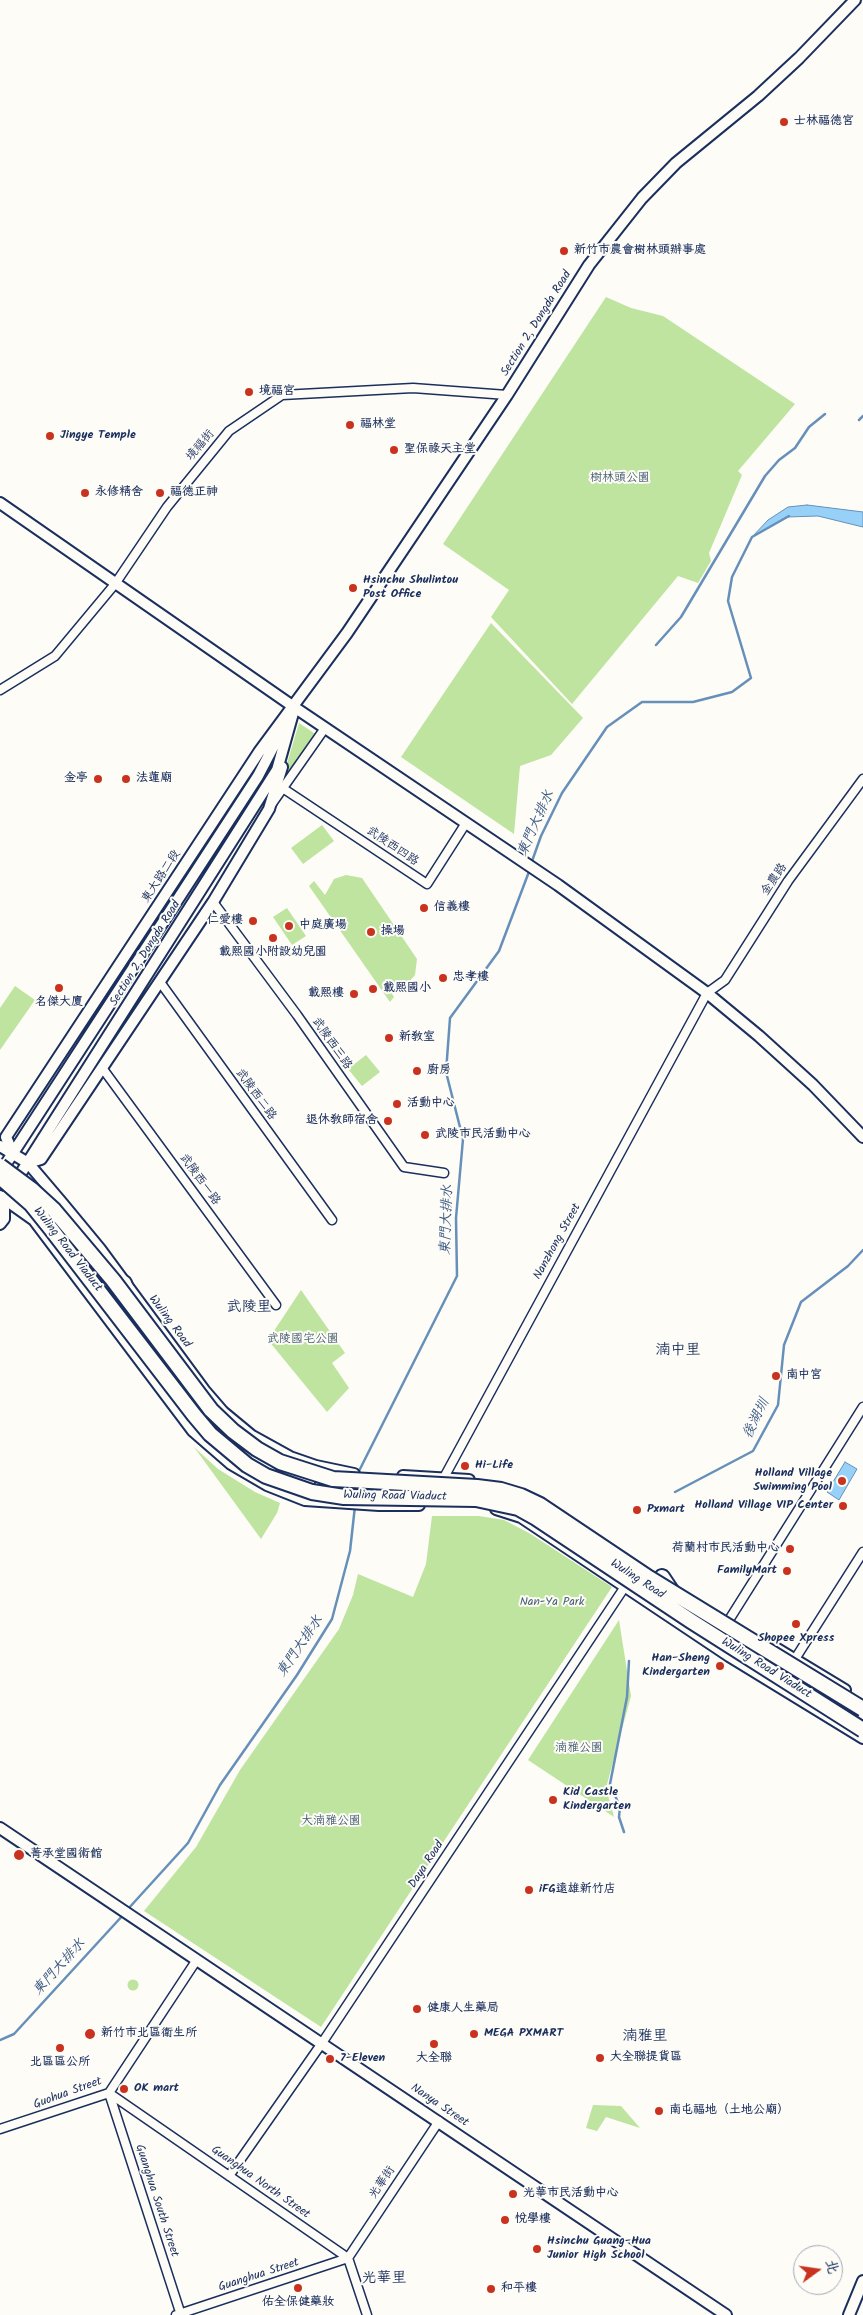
<!DOCTYPE html>
<html>
<head>
<meta charset="utf-8">
<style>
  body { margin:0 }
  #map { position:relative; width:863px; height:2315px; overflow:hidden; background:#fdfcf7; font-family:Kalam,"LXGW WenKai TC",sans-serif }
  canvas { display:block }
  .north { position:absolute; left:793px; top:2245px; width:50px; height:50px; box-sizing:border-box; background:#fdfcf7; border:1px solid #a3aaba; border-radius:50%; rotate:76deg; font-size:14px; font-weight:700; line-height:20px; text-align:center; color:#1b2f5e }
  .north::after { content:''; display:block; margin:auto; width:18px; height:22px; background:#c8321e; clip-path:polygon(50% 0,100% 100%,50% 72%,0 100%) }
</style>
</head>
<body>
<div id="map">
<canvas width="863" height="2315"></canvas>
<div class="north">北</div>
</div>
<script>
const ctx = document.querySelector('canvas').getContext('2d');
ctx.lineJoin = 'round';
function fill(path, color) {
  ctx.fillStyle = color;
  ctx.fill(path, 'evenodd');
}
function toPath(rows) {
  const path = new Path2D();
  for (const r of rows) {
    if (r.length === 3) {
      path.moveTo(r[0] + r[2], r[1]);
      path.arc(r[0], r[1], r[2], 0, 2 * Math.PI);
      continue;
    }
    path.moveTo(r[0], r[1]);
    for (let i = 2; i < r.length; i += 2) path.lineTo(r[i], r[i + 1]);
  }
  return path;
}
function stroke(path, color, width, dash) {
  ctx.strokeStyle = color;
  ctx.lineWidth = width;
  ctx.lineCap = dash ? 'butt' : 'round';
  ctx.setLineDash(dash || []);
  ctx.stroke(path);
}
function drawText(font, color, halo, rows, align = 'center') {
  ctx.font = font + ' Kalam,"LXGW WenKai TC",sans-serif';
  ctx.lineWidth = 4;
  ctx.setLineDash([]);
  ctx.textBaseline = 'middle';
  ctx.strokeStyle = halo;
  ctx.fillStyle = color;
  for (const [text, x, y, turn = 0] of rows) {
    ctx.save();
    ctx.translate(x, y);
    ctx.rotate((+turn || 0) * Math.PI / 180);
    ctx.textAlign = isNaN(turn) ? turn : align;
    if (halo) ctx.strokeText(text, 0, 0);
    ctx.fillText(text, 0, 0);
    ctx.restore();
  }
}
fill(toPath([
  [606,297,631,308,663,316,795,404,738,471,742,475,709,553,711,561,698,583,678,576,572,704,491,617,509,590,443,544],
  [491,623,583,718,551,755,520,766,514,834,401,757],
  [299,723,317,735,280,787],
  [322,825,334,841,303,864,291,848],
  [346,875,362,878,417,959,415,975,407,984,397,988,387,986,394,997,390,1002,309,886,314,881,325,895,334,879],
  [287,908,306,936,292,945,273,917],
  [15,986,35,1000,0,1050,0,1008],
  [366,1055,380,1072,362,1086,348,1069],
  [301,1290,345,1353,332,1363,349,1388,327,1412,268,1340],
  [194,1447,218,1469,255,1492,280,1503,277,1513,261,1539],
  [432,1516,479,1516,504,1520,529,1533,612,1587,321,2027,144,1911,196,1847,240,1770,339,1629,353,1595,358,1574,413,1597,426,1564],
  [619,1620,631,1696,606,1788,614,1817,528,1760],
  [133,1985,5.5],
  [593,2105,621,2106,640,2128,606,2117,597,2131,586,2128]
]), '#bee49f');
const water = toPath([
  [807,505,863,512,863,527,818,516,787,517,752,537,768,520,788,507,807,505],
  [845,1462,857,1469,839,1500,827,1492,845,1462]
]);
fill(water, '#98d1f8');
stroke(water, '#6690ba', 1);
stroke(toPath([
  [859,420,863,416],
  [656,645,681,617,765,476,779,460,795,448,809,427,825,414],
  [531,864,541,836,562,793,607,727,642,702,693,702,732,692,751,678,728,601,732,577,752,537,789,516],
  [358,1473,457,1276,456,1218,463,1139,446,1072,450,1018,499,951,530,869],
  [675,1492,753,1451,778,1405,784,1345,801,1302,848,1266,863,1250],
  [624,1832,619,1817,620,1807,610,1784,627,1697,629,1661],
  [128,1909,188,1843,220,1785,297,1675,332,1619,350,1551,355,1506],
  [0,2040,14,2034,124,1914]
]), '#6690ba', 2.5);
const street = toPath([
  [0,690,55,656,115,584,167,507,229,431,282,395,413,388,507,395],
  [284,789,427,884,466,823],
  [271,805,325,728],
  [213,902,297,1015,404,1167,444,1173],
  [160,982,332,1220],
  [103,1069,276,1305],
  [441,1483,707,993,725,980,788,881,863,779],
  [729,1620,863,1407],
  [795,1659,863,1552],
  [109,2093,348,2258,367,2315],
  [109,2093,181,2315],
  [0,2129,109,2093,196,1961],
  [229,2176,322,2043,628,1582],
  [176,2315,348,2258,439,2121]
]);
const secondary = toPath([
  [0,503,294,707,558,885,707,993,759,1036,813,1085,863,1137],
  [0,1146,28,1163,62,1203,100,1249,204,1390,223,1412,252,1436,290,1457,316,1466,354,1474],
  [13,1154,6,1137,259,752,347,633,507,395,589,265,642,198,676,163,758,96,799,58,855,0],
  [28,1163,41,1159,213,902,269,809,282,767],
  [0,1173,258,776,282,730],
  [0,1196,34,1220,193,1431,231,1464,267,1485,305,1500,379,1505,419,1505],
  [0,1206,277,770,293,713],
  [0,1224,4,1219,4,1200],
  [403,1476,469,1480],
  [496,1509,521,1517,729,1656,863,1738],
  [774,1647,845,1690],
  [0,1828,726,2315],
  [849,2315,863,2281]
]);
const highway = toPath([
  [124,1283,140,1329,202,1413,224,1435],
  [322,1486,340,1489,412,1491],
  [662,1577,678,1601,692,1613,863,1719]
]);
stroke(street, '#1b2f5e', 11);
stroke(secondary, '#1b2f5e', 14);
stroke(highway, '#1b2f5e', 18);
stroke(street, '#fdfcf7', 8);
stroke(secondary, '#fdfcf7', 10);
stroke(highway, '#fdfcf7', 14);
const highwayBridge = toPath([
  [0,1166,31,1189,54,1210,113,1280,211,1410,233,1431,257,1449,280,1462,333,1479,477,1487,501,1490,521,1496,540,1505,649,1578,863,1709],
  [0,1177,31,1204,51,1229,194,1415,210,1434,247,1465,266,1476,312,1492,344,1497,476,1499,518,1508,536,1518,691,1621,863,1730]
]);
stroke(highwayBridge, '#1b2f5e', 18, []);
stroke(highwayBridge, '#fdfcf7', 14);
for (const [x, y, r, color] of [
  [784,122,5,"#c8321e"],
  [564,251,5,"#c8321e"],
  [249,392,5,"#c8321e"],
  [350,425,5,"#c8321e"],
  [50,436,5,"#c8321e"],
  [394,450,5,"#c8321e"],
  [85,493,5,"#c8321e"],
  [160,493,5,"#c8321e"],
  [353,588,5,"#c8321e"],
  [98,779,5,"#c8321e"],
  [126,779,5,"#c8321e"],
  [424,908,5,"#c8321e"],
  [253,921,5,"#c8321e"],
  [289,926,5,"#c8321e"],
  [371,932,5,"#c8321e"],
  [273,938,5,"#c8321e"],
  [443,978,5,"#c8321e"],
  [59,988,5,"#c8321e"],
  [373,989,5,"#c8321e"],
  [354,994,5,"#c8321e"],
  [389,1038,5,"#c8321e"],
  [417,1071,5,"#c8321e"],
  [397,1104,5,"#c8321e"],
  [388,1121,5,"#c8321e"],
  [425,1135,5,"#c8321e"],
  [776,1376,5,"#c8321e"],
  [465,1466,5,"#c8321e"],
  [842,1481,5,"#c8321e"],
  [843,1506,5,"#c8321e"],
  [637,1510,5,"#c8321e"],
  [790,1549,5,"#c8321e"],
  [787,1571,5,"#c8321e"],
  [796,1624,5,"#c8321e"],
  [720,1666,5,"#c8321e"],
  [553,1800,5,"#c8321e"],
  [19,1855,6,"#c8321e"],
  [529,1890,5,"#c8321e"],
  [417,2009,5,"#c8321e"],
  [90,2034,6,"#c8321e"],
  [474,2034,5,"#c8321e"],
  [434,2044,5,"#c8321e"],
  [60,2048,5,"#c8321e"],
  [600,2058,5,"#c8321e"],
  [330,2059,5,"#c8321e"],
  [124,2089,5,"#c8321e"],
  [659,2111,5,"#c8321e"],
  [513,2194,5,"#c8321e"],
  [505,2220,5,"#c8321e"],
  [537,2249,5,"#c8321e"],
  [298,2288,5,"#c8321e"],
  [491,2289,5,"#c8321e"]
]) {
  const dot = new Path2D();
  dot.arc(x, y, r, 0, 2 * Math.PI);
  ctx.fillStyle = color;
  ctx.fill(dot);
  stroke(dot, '#fdfcf7', 2);
}
drawText('bold 12px', '#1b2f5e', '#fdfcf7', [
  ["士林福德宮",794,122],
  ["新竹市農會樹林頭辦事處",574,251],
  ["境福宮",259,392],
  ["福林堂",360,425],
  ["Jingye Temple",60,436],
  ["聖保祿天主堂",404,450],
  ["永修精舍",95,493],
  ["福德正神",170,493],
  ["Hsinchu Shulintou",363,581],
  ["Post Office",363,595],
  ["金亭",88,779,"right"],
  ["法蓮廟",136,779],
  ["信義樓",434,908],
  ["仁愛樓",243,921,"right"],
  ["中庭廣場",299,926],
  ["操場",381,932],
  ["載熙國小附設幼兒園",273,953,"center"],
  ["忠孝樓",453,978],
  ["載熙國小",383,989],
  ["載熙樓",344,994,"right"],
  ["名傑大廈",59,1003,"center"],
  ["新教室",399,1038],
  ["廚房",427,1071],
  ["活動中心",407,1104],
  ["退休教師宿舍",378,1121,"right"],
  ["武陵市民活動中心",435,1135],
  ["南中宮",786,1376],
  ["Hi-Life",475,1466],
  ["Holland Village",832,1474,"right"],
  ["Swimming Pool",832,1488,"right"],
  ["Holland Village VIP Center",833,1506,"right"],
  ["Pxmart",647,1510],
  ["荷蘭村市民活動中心",780,1549,"right"],
  ["FamilyMart",777,1571,"right"],
  ["Shopee Xpress",796,1639,"center"],
  ["Han-Sheng",710,1659,"right"],
  ["Kindergarten",710,1673,"right"],
  ["Kid Castle",563,1793],
  ["Kindergarten",563,1807],
  ["菁承堂國術館",30,1855],
  ["iFG遠雄新竹店",539,1890],
  ["健康人生藥局",427,2009],
  ["新竹市北區衛生所",101,2034],
  ["MEGA PXMART",484,2034],
  ["大全聯提貨區",610,2058],
  ["7-Eleven",340,2059],
  ["大全聯",434,2059,"center"],
  ["北區區公所",60,2063,"center"],
  ["OK mart",134,2089],
  ["南屯福地（土地公廟）",669,2111],
  ["光華市民活動中心",523,2194],
  ["悅學樓",515,2220],
  ["Hsinchu Guang-Hua",547,2242],
  ["Junior High School",547,2256],
  ["和平樓",501,2289],
  ["佑全保健藥妝",298,2303,"center"]
], 'left');
drawText('12px', '#1b2f5e', '#fdfcf7', [
  ["Section 2, Dongda Road",537,324,-58],
  ["境福街",201,446,-50],
  ["武陵西四路",392,847,34],
  ["東大路二段",162,877,-57],
  ["金農路",775,880,-56],
  ["Section 2, Dongda Road",146,954,-58],
  ["武陵西三路",331,1044,55],
  ["武陵西二路",255,1095,54],
  ["武陵西一路",199,1180,54],
  ["Nanzhong Street",558,1242,-61],
  ["Wuling Road Viaduct",67,1250,52],
  ["Wuling Road",169,1322,53],
  ["Wuling Road Viaduct",395,1497,1],
  ["Wuling Road",637,1580,33],
  ["Wuling Road Viaduct",766,1669,32],
  ["Daya Road",427,1865,-57],
  ["Guohua Street",68,2094,-20],
  ["Nanya Street",439,2106,34],
  ["Guanghua North Street",260,2183,35],
  ["光華街",383,2183,-56],
  ["Guanghua South Street",156,2201,72],
  ["Guanghua Street",259,2276,-18]
]);
drawText('12px', '#445c6e', '#fdfcf7', [
  ["樹林頭公園",620,479],
  ["武陵國宅公園",303,1340],
  ["Nan-Ya Park",552,1603],
  ["湳雅公園",579,1749],
  ["大湳雅公園",331,1822]
]);
drawText('italic 14px', '#3a5884', '#fdfcf7', [
  ["東門大排水",537,824,-66],
  ["東門大排水",448,1220,-88],
  ["後湖圳",757,1419,-64],
  ["東門大排水",301,1647,-56],
  ["東門大排水",60,1968,-48]
]);
drawText('15px', '#1b2f5e', '#fdfcf7', [
  ["武陵里",249,1308],
  ["湳中里",678,1351],
  ["湳雅里",645,2037],
  ["光華里",384,2279]
]);
</script>
</body>
</html>
